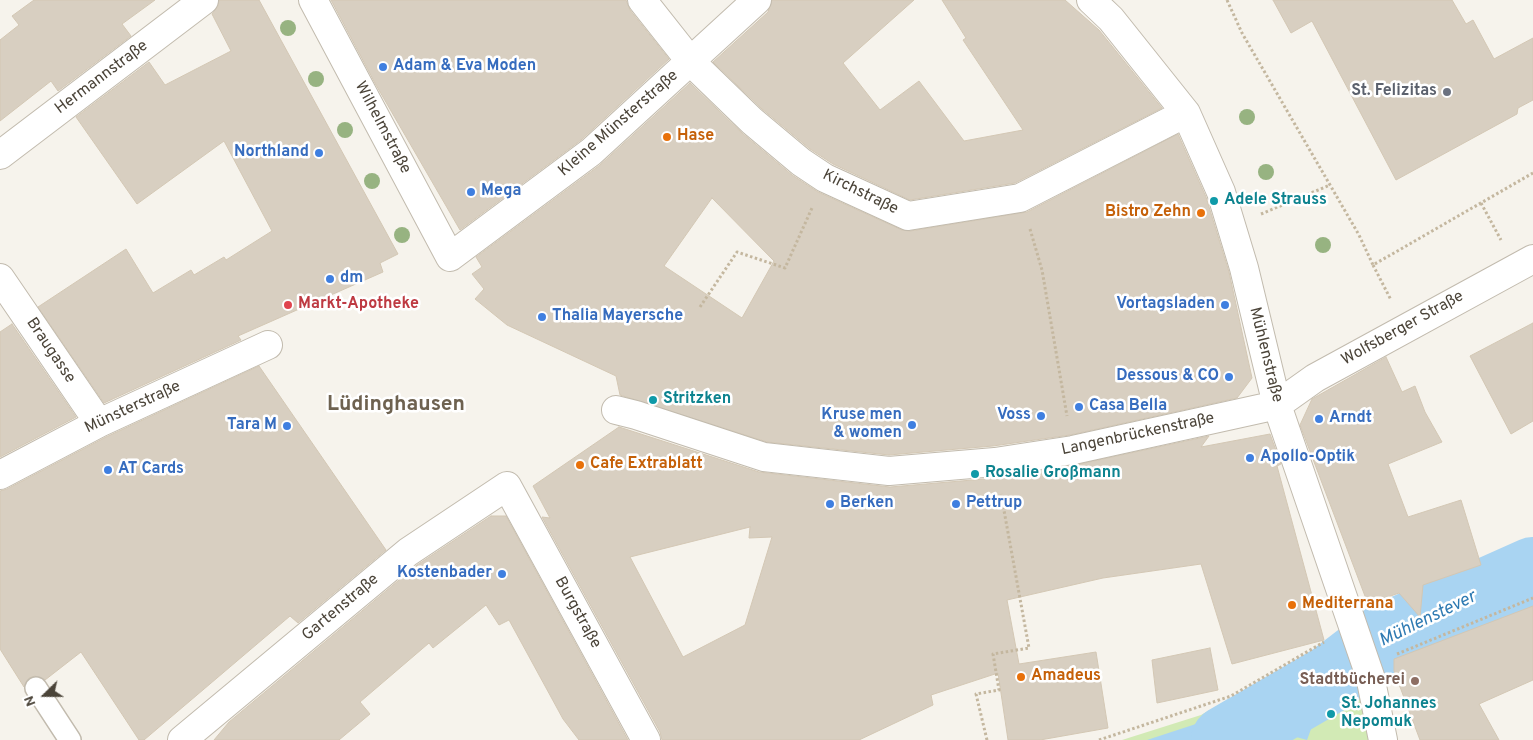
<!DOCTYPE html>
<html>
<head>
<meta charset="utf-8">
<style>
  body { margin:0 }
  #map { position:relative; width:1533px; height:740px; overflow:hidden; background:#f6f3ec; font-family:Overpass,sans-serif }
  canvas { display:block }
  .north { position:absolute; left:20px; top:670px; width:50px; height:50px; -webkit-text-stroke:4px #fff; paint-order:stroke; rotate:248deg; font-size:14px; font-weight:700; line-height:20px; text-align:center; color:#4b4439 }
  .north::after { content:''; display:block; margin:auto; width:18px; height:22px; background:#4b4439; clip-path:polygon(50% 0,100% 100%,50% 72%,0 100%) }
</style>
</head>
<body>
<div id="map">
<canvas width="1533" height="740"></canvas>
<div class="north">N</div>
</div>
<script>
const ctx = document.querySelector('canvas').getContext('2d');
ctx.lineJoin = 'round';
function fill(path, color) {
  ctx.fillStyle = color;
  ctx.fill(path, 'evenodd');
}
function toPath(rows) {
  const path = new Path2D();
  for (const r of rows) {
    path.moveTo(r[0], r[1]);
    for (let i = 2; i < r.length; i += 2) path.lineTo(r[i], r[i + 1]);
  }
  return path;
}
function stroke(path, color, width, dash) {
  ctx.strokeStyle = color;
  ctx.lineWidth = width;
  ctx.lineCap = dash ? 'butt' : 'round';
  ctx.setLineDash(dash || []);
  ctx.stroke(path);
}
function drawText(font, color, halo, rows, align = 'center') {
  ctx.font = font + ' Overpass,sans-serif';
  ctx.lineWidth = 5;
  ctx.setLineDash([]);
  ctx.textBaseline = 'middle';
  ctx.strokeStyle = halo;
  ctx.fillStyle = color;
  for (const [text, x, y, turn = 0] of rows) {
    ctx.save();
    ctx.translate(x, y);
    ctx.rotate((+turn || 0) * Math.PI / 180);
    ctx.textAlign = isNaN(turn) ? turn : align;
    if (halo) ctx.strokeText(text, 0, 0);
    ctx.fillText(text, 0, 0);
    ctx.restore();
  }
}
fill(toPath([
  [1352,629,1380,740,1122,740,1201,715]
]), '#d2eab5');
fill(toPath([
  [1315,653,1319,671,1327,669,1332,690,1323,696,1307,740,1282,733,1272,740,1147,740,1202,722]
]), '#a9d4f2');
stroke(toPath([
  [1225,740,1330,679,1385,637,1533,571]
]), '#a9d4f2', 68);
const building = toPath([
  [34,0,155,0,122,24,131,36,58,91,51,81,0,121,0,40,19,25,12,16,34,0],
  [219,0,259,0,398,254,380,263,383,272,238,336,241,340,104,403,38,307,126,249,153,293,191,270,194,275,224,257,226,260,272,231,224,141,137,204,76,117,149,62,165,85,231,51,212,14,218,6,219,0],
  [331,0,626,0,630,10,669,59,581,140,460,230,376,85,331,0],
  [772,0,914,0,843,63,880,110,919,81,964,141,1023,130,963,40,966,38,942,0,1065,0,1099,30,1162,108,1015,183,910,200,833,164,810,149,762,109,713,62,768,12,772,0],
  [1273,0,1452,0,1466,24,1473,20,1494,59,1533,38,1533,100,1518,108,1517,114,1396,180,1312,21,1291,33,1273,0],
  [690,83,742,133,792,175,818,192,902,230,910,231,1027,212,1178,134,1206,197,1229,272,1252,378,1237,398,1070,435,993,446,889,455,767,442,620,395,616,376,507,325,475,299,484,289,472,274,482,267,476,257,600,165,690,83],
  [712,198,774,261,742,318,664,266,712,198],
  [1533,323,1533,421,1511,434,1470,356,1533,323],
  [12,324,76,417,0,457,0,332,12,324],
  [1386,357,1402,392,1415,386,1425,412,1442,442,1388,464,1408,517,1461,500,1481,565,1423,585,1420,617,1399,593,1368,604,1300,425,1312,399,1386,357],
  [259,366,386,550,298,623,290,616,144,740,139,740,81,652,45,680,35,676,29,678,24,687,0,649,0,491,7,489,106,437,259,366],
  [619,427,759,472,890,487,996,478,1075,465,1209,436,1201,447,1270,434,1281,464,1277,466,1324,640,1232,664,1201,564,1103,578,1007,600,1019,664,1096,652,1108,728,1040,740,1008,740,998,673,931,695,933,705,859,740,662,740,660,732,542,517,550,518,533,486,619,427],
  [750,527,749,538,772,537,745,625,683,657,630,557,750,527],
  [491,516,506,516,628,740,579,740,563,719,509,620,499,625,486,605,433,648,429,643,360,702,370,714,339,740,214,740,229,722,417,565,491,516],
  [1533,606,1533,680,1479,704,1499,740,1420,740,1394,671,1394,659,1533,606],
  [1210,648,1218,690,1157,703,1152,660,1210,648]
]);
fill(building, '#d8cfc1');
stroke(building, '#d3c7b4', 1);
const lane = toPath([
  [36,688,70,740]
]);
const street = toPath([
  [313,0,450,257,591,152,757,0],
  [642,0,691,62,752,121,801,162,825,178,908,216,1020,198,1186,113],
  [1091,0,1111,19,1186,113,1221,192,1244,268,1277,405,1370,676,1383,740],
  [0,155,204,0],
  [0,278,99,423],
  [616,410,636,415,764,457,889,471,995,462,1073,450,1277,405,1315,378,1533,259],
  [0,475,99,423,268,345],
  [182,740,408,552,507,486,646,740]
]);
stroke(lane, '#c2bbae', 24);
stroke(street, '#c2bbae', 30);
stroke(toPath([
  [1227,0,1242,33,1359,235,1373,265,1533,173],
  [1481,203,1501,240],
  [1261,214,1330,185],
  [1030,229,1042,270,1067,416],
  [1373,265,1391,300],
  [700,307,737,252,785,268,812,208],
  [1397,654,1533,598],
  [987,740,976,694,999,690,993,654,1029,648,1001,494],
  [1099,740,1231,696,1324,642]
]), '#c4b79f', 3, [2.5, 2.5]);
stroke(lane, '#fff', 21);
stroke(street, '#fff', 28);
ctx.fillStyle = '#97b381';
for (const [x, y] of [
  [288,28],
  [316,79],
  [1247,117],
  [345,130],
  [1266,172],
  [372,181],
  [402,235],
  [1323,245]
]) {
  ctx.beginPath();
  ctx.arc(x, y, 8, 0, 2 * Math.PI);
  ctx.fill();
}
for (const [x, y, r, color] of [
  [383,67,5,"#3f7fe0"],
  [1447,92,5,"#6b7280"],
  [667,137,5,"#e8710a"],
  [319,153,5,"#3f7fe0"],
  [471,192,5,"#3f7fe0"],
  [1214,201,5,"#0f9aa8"],
  [1201,213,5,"#e8710a"],
  [330,279,5,"#3f7fe0"],
  [288,305,5,"#e0444e"],
  [1225,305,5,"#3f7fe0"],
  [542,317,5,"#3f7fe0"],
  [1229,377,5,"#3f7fe0"],
  [653,400,5,"#0f9aa8"],
  [1079,407,5,"#3f7fe0"],
  [1041,416,5,"#3f7fe0"],
  [1319,419,5,"#3f7fe0"],
  [912,425,5,"#3f7fe0"],
  [287,426,5,"#3f7fe0"],
  [1250,458,5,"#3f7fe0"],
  [580,465,5,"#e8710a"],
  [108,470,5,"#3f7fe0"],
  [975,474,5,"#0f9aa8"],
  [830,504,5,"#3f7fe0"],
  [956,504,5,"#3f7fe0"],
  [502,574,5,"#3f7fe0"],
  [1292,605,5,"#e8710a"],
  [1021,677,5,"#e8710a"],
  [1415,681,5,"#8d6e63"],
  [1331,714,5,"#0f9aa8"]
]) {
  const dot = new Path2D();
  dot.arc(x, y, r, 0, 2 * Math.PI);
  ctx.fillStyle = color;
  ctx.fill(dot);
  stroke(dot, '#fff', 2);
}
drawText('bold 16px', '#366cbe', '#fff', [
  ["Adam & Eva Moden",393,67],
  ["Northland",309,153,"right"],
  ["Mega",481,192],
  ["dm",340,279],
  ["Vortagsladen",1215,305,"right"],
  ["Thalia Mayersche",552,317],
  ["Dessous & CO",1219,377,"right"],
  ["Casa Bella",1089,407],
  ["Kruse men",902,416,"right"],
  ["& women",902,434,"right"],
  ["Voss",1031,416,"right"],
  ["Arndt",1329,419],
  ["Tara M",277,426,"right"],
  ["Apollo-Optik",1260,458],
  ["AT Cards",118,470],
  ["Berken",840,504],
  ["Pettrup",966,504],
  ["Kostenbader",492,574,"right"]
], 'left');
drawText('16px', '#4b4439', '#fff', [
  ["Hermannstraße",102,78,-37],
  ["Kleine Münsterstraße",619,124,-41],
  ["Wilhelmstraße",382,128,62],
  ["Kirchstraße",860,193,26],
  ["Wolfsberger Straße",1403,329,-29],
  ["Braugasse",50,351,56],
  ["Mühlenstraße",1265,355,76],
  ["Münsterstraße",133,408,-25],
  ["Langenbrückenstraße",1138,435,-12],
  ["Gartenstraße",341,608,-40],
  ["Burgstraße",577,613,61]
]);
drawText('bold 16px', '#5b616d', '#fff', [
  ["St. Felizitas",1437,92]
], 'right');
drawText('bold 16px', '#c56008', '#fff', [
  ["Hase",677,137],
  ["Bistro Zehn",1191,213,"right"],
  ["Cafe Extrablatt",590,465],
  ["Mediterrana",1302,605],
  ["Amadeus",1031,677]
], 'left');
drawText('bold 16px', '#0d838f', '#fff', [
  ["Adele Strauss",1224,201],
  ["Stritzken",663,400],
  ["Rosalie Großmann",985,474],
  ["St. Johannes",1341,705],
  ["Nepomuk",1341,723]
], 'left');
drawText('bold 16px', '#be3a42', '#fff', [
  ["Markt-Apotheke",298,305]
], 'left');
drawText('bold 16px', '#785e54', '#fff', [
  ["Stadtbücherei",1405,681]
], 'right');
drawText('italic 18px', '#2e7ab2', '#fff', [
  ["Mühlenstever",1428,620,-26]
]);
drawText('bold 21px', '#6e6250', '#fff', [
  ["Lüdinghausen",396,406]
]);
</script>
</body>
</html>
